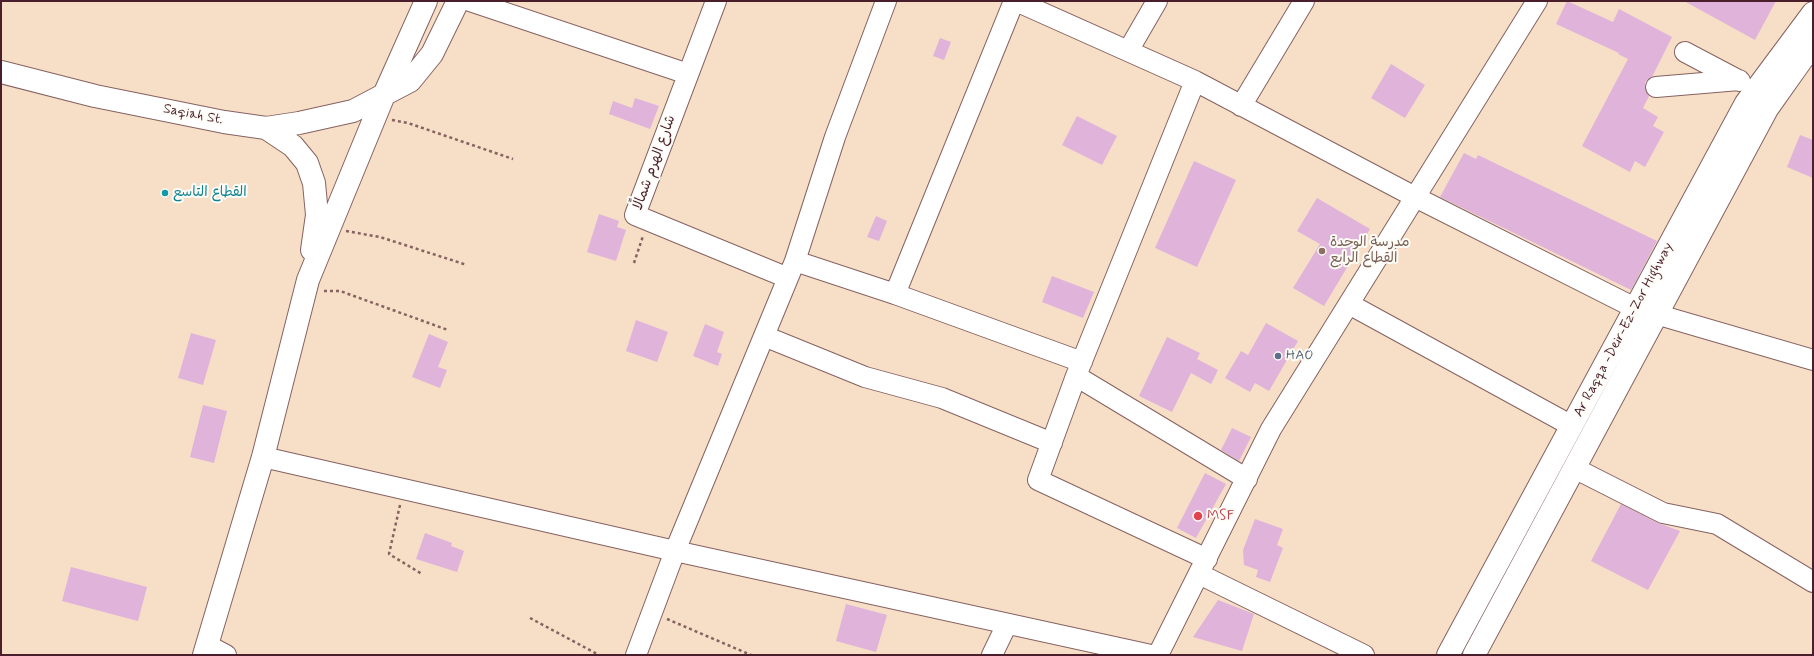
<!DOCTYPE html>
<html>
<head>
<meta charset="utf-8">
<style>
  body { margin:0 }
  #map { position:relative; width:1814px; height:656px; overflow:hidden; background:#f6dfc6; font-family:Mynerve,sans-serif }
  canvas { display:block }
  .frame { position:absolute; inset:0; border:2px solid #4a1f2b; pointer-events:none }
</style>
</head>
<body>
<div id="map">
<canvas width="1814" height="656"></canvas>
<div class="frame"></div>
</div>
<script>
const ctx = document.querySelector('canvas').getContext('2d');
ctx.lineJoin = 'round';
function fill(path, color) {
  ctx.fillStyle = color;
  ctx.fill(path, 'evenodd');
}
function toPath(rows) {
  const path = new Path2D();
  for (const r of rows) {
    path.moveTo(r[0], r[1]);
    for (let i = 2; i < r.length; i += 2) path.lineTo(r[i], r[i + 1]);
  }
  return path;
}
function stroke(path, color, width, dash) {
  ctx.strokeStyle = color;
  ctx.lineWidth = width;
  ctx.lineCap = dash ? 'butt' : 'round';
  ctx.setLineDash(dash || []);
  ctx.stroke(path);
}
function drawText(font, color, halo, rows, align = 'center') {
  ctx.font = font + ' Mynerve,"Playpen Sans Arabic",sans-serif';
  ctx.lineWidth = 4;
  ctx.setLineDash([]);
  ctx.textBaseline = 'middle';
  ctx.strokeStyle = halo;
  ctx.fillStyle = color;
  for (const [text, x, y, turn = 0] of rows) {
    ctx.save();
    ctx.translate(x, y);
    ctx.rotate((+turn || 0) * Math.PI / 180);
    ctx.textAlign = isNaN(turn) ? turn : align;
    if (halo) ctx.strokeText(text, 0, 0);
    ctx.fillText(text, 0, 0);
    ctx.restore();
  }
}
fill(toPath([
  [1567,1,1613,22,1619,9,1672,37,1652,77,1645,82,1645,90,1649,96,1643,108,1658,117,1653,126,1664,132,1645,167,1635,161,1630,172,1582,146,1628,59,1618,54,1619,53,1556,24],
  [1684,1,1776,1,1755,40],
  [940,38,951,42,944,60,933,56],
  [1391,64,1425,85,1405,118,1371,98],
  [635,98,659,106,650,129,609,114,613,101,632,108],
  [1077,116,1117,136,1102,165,1062,145],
  [1800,135,1813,140,1813,178,1787,167],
  [1464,153,1476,159,1478,155,1657,241,1631,290,1440,197],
  [1194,161,1236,180,1197,267,1155,248],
  [1317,198,1370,229,1324,306,1293,288,1320,244,1297,231],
  [599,214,619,221,617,227,626,230,616,261,587,252],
  [876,216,887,221,879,241,867,237],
  [1052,276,1094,292,1083,318,1042,302],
  [636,320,668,332,657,362,626,351],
  [1266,323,1298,341,1269,391,1255,383,1250,392,1225,378,1241,351,1248,355],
  [705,324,724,332,717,352,722,354,718,366,693,356],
  [191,333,216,340,203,385,178,378],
  [429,334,448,342,438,367,447,370,440,388,412,377],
  [1167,337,1200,353,1197,359,1218,370,1211,384,1191,373,1172,412,1139,396],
  [203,405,227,411,214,463,190,457],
  [1232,428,1251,437,1239,461,1221,450],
  [1205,473,1226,484,1196,538,1177,528],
  [1621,504,1658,523,1680,531,1648,590,1591,561],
  [1255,519,1283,529,1277,545,1283,548,1270,582,1256,577,1258,570,1244,565,1243,550],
  [425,533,452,543,451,546,464,551,457,572,416,559],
  [71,567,147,587,138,621,62,601],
  [1218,600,1254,614,1242,651,1193,637],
  [846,604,887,615,876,652,836,641]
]), '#e0b3db');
const minor = toPath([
  [470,1,688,74],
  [716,1,635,215,788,278],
  [1016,1,1195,81,1415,197,1635,308,1813,360],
  [1128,51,1157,1],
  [1685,52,1740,81],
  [1195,81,1076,376,1038,480,1207,559],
  [1656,87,1739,80],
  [1241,106,1304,1],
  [795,261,895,294,1082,362],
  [895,294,1014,1],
  [1349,304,1572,426],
  [764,336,865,377,942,398,1052,443],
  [1076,376,1247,479],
  [263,457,675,551,1151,655],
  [1574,468,1663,513,1717,524,1813,582],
  [1199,574,1364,655],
  [207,645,226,655],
  [636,655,675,551,795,261,835,137,886,1],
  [992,655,1007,624],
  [1158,655,1271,429,1537,1]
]);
const major = toPath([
  [1,72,95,96,224,122,266,128,299,123,353,111,410,81,432,54,458,1],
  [266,128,293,146,307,163,314,183,317,215,312,250],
  [204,655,263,457,308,280,384,95,426,1],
  [1448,655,1746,103,1813,13],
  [1474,655,1767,109,1813,44]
]);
stroke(minor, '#866261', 22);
stroke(major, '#866261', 24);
stroke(toPath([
  [392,120,408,123,513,159],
  [346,231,380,237,467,265],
  [634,263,643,236],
  [324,291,340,291,448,330],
  [400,505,389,554,422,574],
  [530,618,599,655],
  [667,619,751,655]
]), '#866261', 2.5, [3, 3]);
stroke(minor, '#fff', 20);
stroke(major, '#fff', 22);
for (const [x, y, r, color] of [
  [165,193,4,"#0f9aa8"],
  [1322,251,4,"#8d6e63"],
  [1278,356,4,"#5c6f8a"],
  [1198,516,5,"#e0444e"]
]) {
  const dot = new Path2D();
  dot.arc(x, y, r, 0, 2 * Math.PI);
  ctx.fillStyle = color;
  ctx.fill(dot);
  stroke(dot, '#fdfcf7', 1.5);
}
drawText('14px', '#4a1f2b', '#fdfcf7', [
  ["Saqiah St.",193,115,11],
  ["شارع الهرم شمالًا",655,163,-70],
  ["Ar Raqqa -Deir-Ez-Zor Highway",1624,330,-62]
]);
drawText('14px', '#0d838f', '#fdfcf7', [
  ["القطاع التاسع",173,193]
], 'left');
drawText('14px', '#785e54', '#fdfcf7', [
  ["مدرسة الوحدة",1330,243],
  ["القطاع الرابع",1330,259]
], 'left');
drawText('14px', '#4e5e75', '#fdfcf7', [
  ["HAO",1286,356]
], 'left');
drawText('14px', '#be3a42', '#fdfcf7', [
  ["MSF",1207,516]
], 'left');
</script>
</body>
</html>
